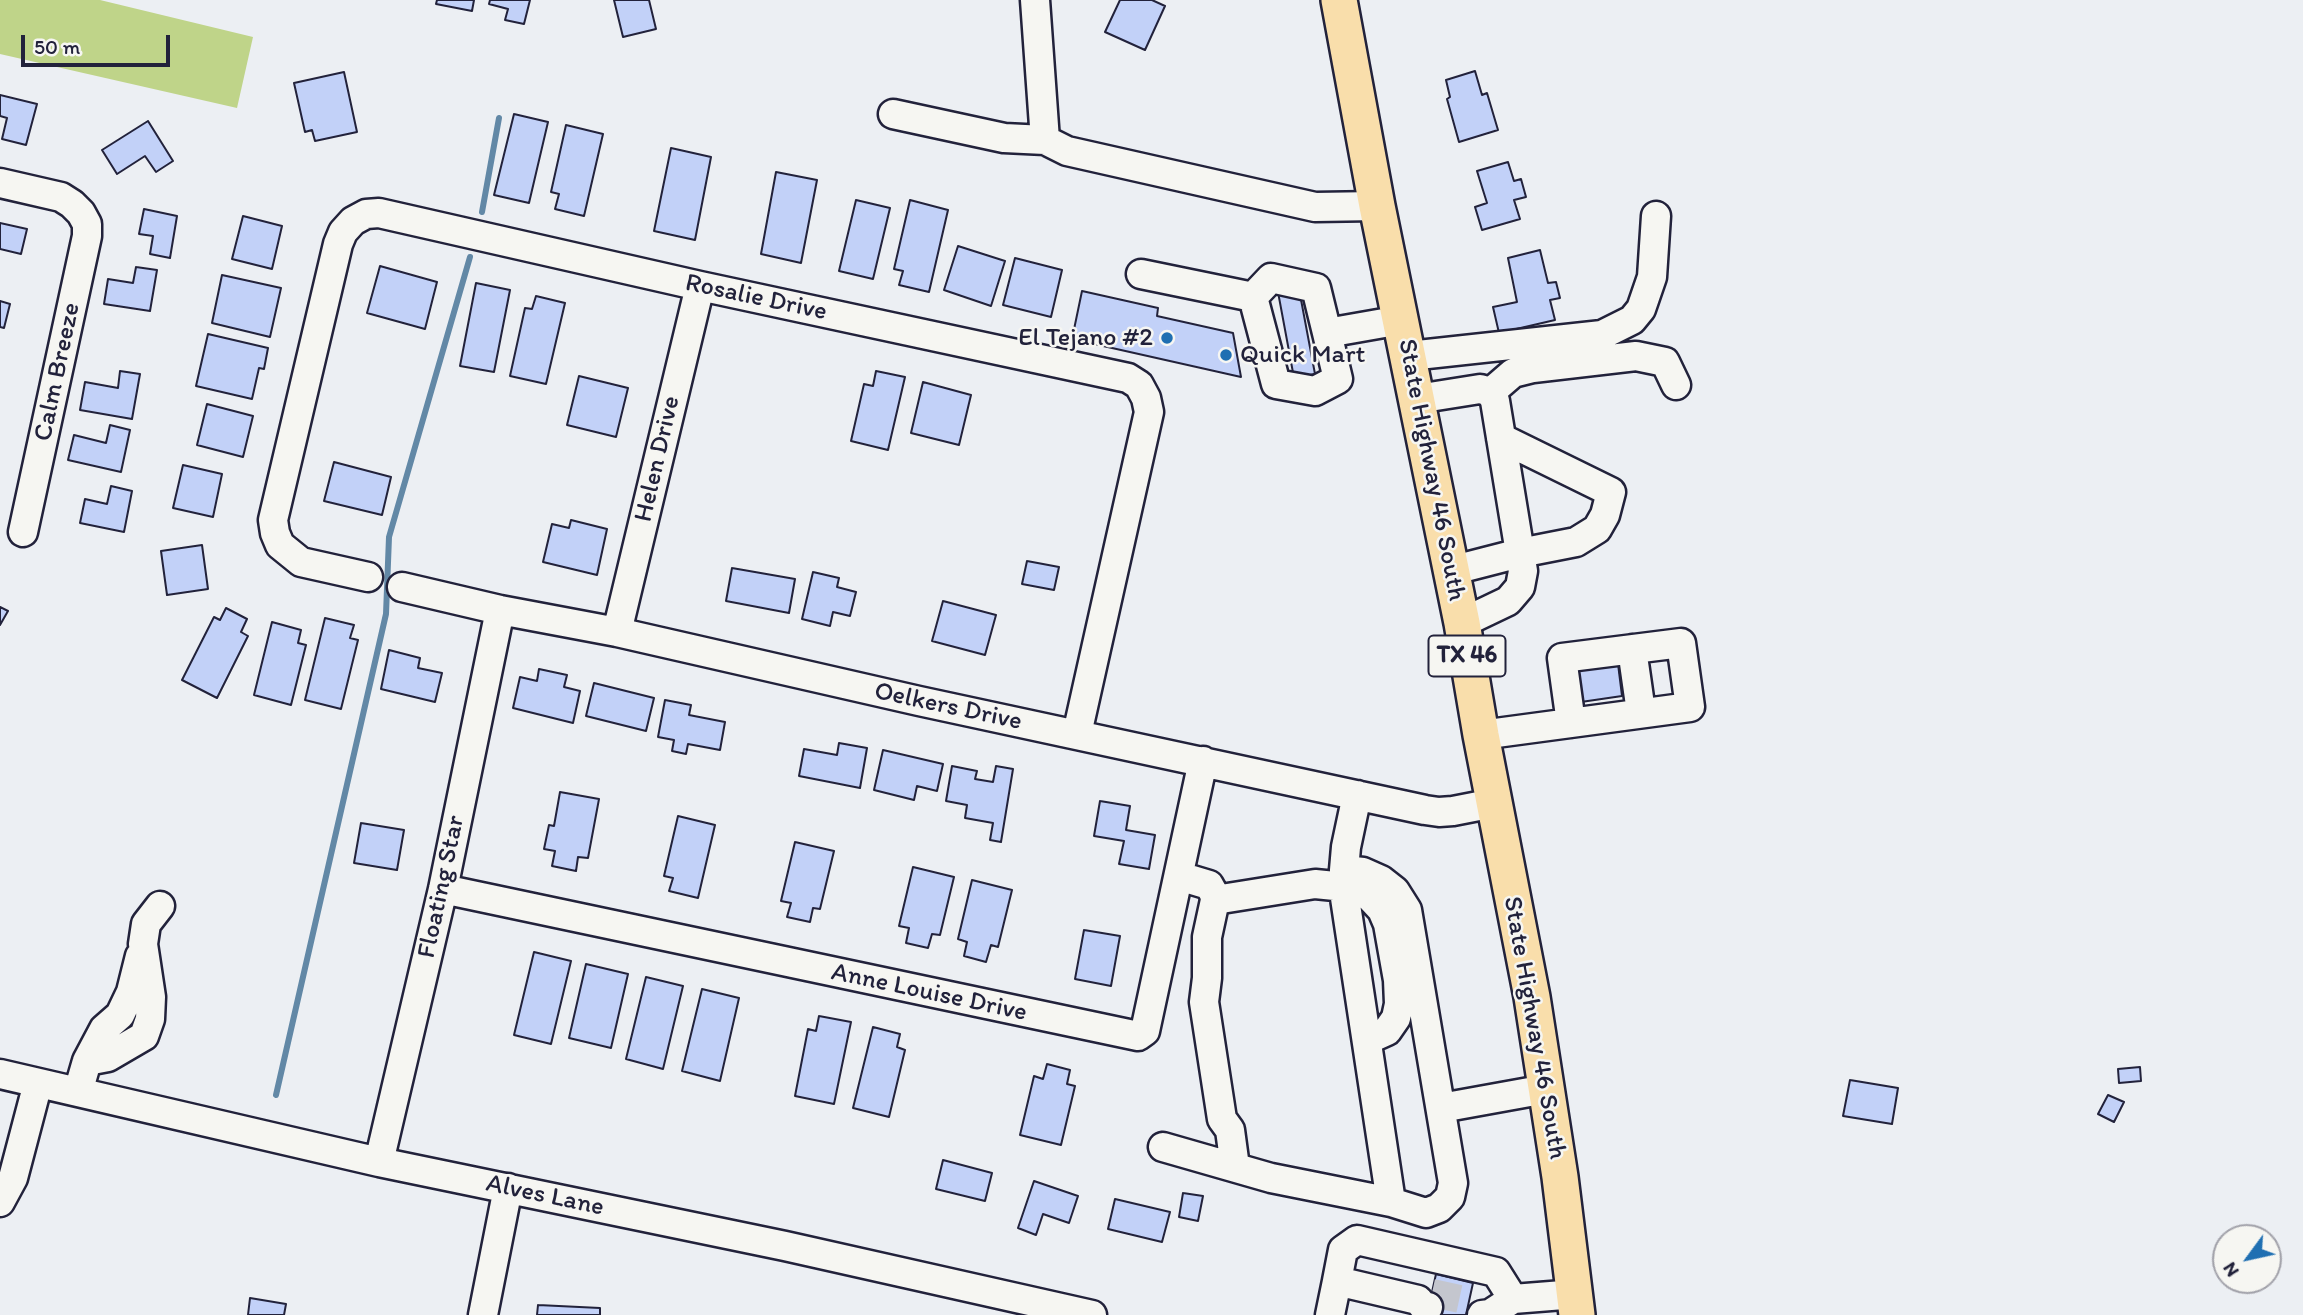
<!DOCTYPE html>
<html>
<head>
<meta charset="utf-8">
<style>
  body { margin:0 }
  #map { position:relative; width:2303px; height:1315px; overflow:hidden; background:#eceff3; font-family:Itim,sans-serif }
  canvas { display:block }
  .north { position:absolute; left:2212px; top:1224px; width:70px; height:70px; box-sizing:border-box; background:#f6f6f2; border:2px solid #a1a1a9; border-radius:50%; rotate:237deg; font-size:19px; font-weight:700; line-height:28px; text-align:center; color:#22223b }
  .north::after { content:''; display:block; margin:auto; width:24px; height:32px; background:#1f6fb2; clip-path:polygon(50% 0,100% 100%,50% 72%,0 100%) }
  .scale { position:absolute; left:21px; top:35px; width:149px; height:32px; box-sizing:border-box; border:4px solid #22223b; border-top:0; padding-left:9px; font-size:21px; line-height:24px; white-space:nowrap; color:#22223b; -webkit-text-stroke:5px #f6f6f2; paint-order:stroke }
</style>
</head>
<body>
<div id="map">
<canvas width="2303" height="1315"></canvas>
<div class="north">N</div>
<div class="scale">50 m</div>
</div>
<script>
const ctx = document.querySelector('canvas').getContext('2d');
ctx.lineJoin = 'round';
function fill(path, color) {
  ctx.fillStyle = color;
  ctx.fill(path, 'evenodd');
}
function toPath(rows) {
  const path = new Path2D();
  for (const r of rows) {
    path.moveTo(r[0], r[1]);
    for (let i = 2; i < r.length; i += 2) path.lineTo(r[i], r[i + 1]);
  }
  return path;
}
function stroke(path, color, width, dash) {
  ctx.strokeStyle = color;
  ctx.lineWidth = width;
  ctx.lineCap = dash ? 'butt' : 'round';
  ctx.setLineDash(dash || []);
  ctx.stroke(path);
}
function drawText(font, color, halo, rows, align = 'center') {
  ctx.font = font + ' Itim,sans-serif';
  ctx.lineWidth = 5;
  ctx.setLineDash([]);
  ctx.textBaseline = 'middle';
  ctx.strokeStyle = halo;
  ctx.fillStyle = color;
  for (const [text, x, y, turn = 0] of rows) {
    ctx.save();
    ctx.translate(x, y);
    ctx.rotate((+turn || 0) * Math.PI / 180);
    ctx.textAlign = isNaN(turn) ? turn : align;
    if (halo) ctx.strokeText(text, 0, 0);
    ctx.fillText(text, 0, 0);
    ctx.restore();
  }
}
fill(toPath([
  [0,0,100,0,253,37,237,108,0,54]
]), '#bfd489');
stroke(toPath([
  [482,212,499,118],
  [276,1095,386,614,389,537,470,257]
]), '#6288a6', 6);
const building = toPath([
  [437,0,474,0,472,11,436,4,437,0],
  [490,0,530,0,524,24,505,20,508,9,489,4,490,0],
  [614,0,649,0,656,29,623,37,614,0],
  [1120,0,1152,0,1165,6,1145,50,1105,32,1120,0],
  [1475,71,1482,95,1487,93,1498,130,1459,142,1447,99,1450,97,1446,80,1475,71],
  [344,72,357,132,315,141,312,130,305,132,294,83,344,72],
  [0,95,37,104,26,145,2,139,7,118,0,116,0,95],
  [514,114,548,122,529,203,494,195,514,114],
  [148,121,173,161,156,172,145,156,117,174,102,150,148,121],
  [566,125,603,134,584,216,555,209,559,194,551,192,566,125],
  [671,148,711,157,695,240,654,231,671,148],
  [1508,162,1514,181,1521,179,1526,197,1514,200,1520,219,1482,230,1475,207,1487,203,1477,171,1508,162],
  [776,172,817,180,801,263,761,254,776,172],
  [856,200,890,208,873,279,839,271,856,200],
  [910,200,948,210,929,292,899,285,903,271,894,269,910,200],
  [144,209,177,216,170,258,150,254,153,236,139,234,144,209],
  [243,216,282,226,272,269,232,259,243,216],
  [0,223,27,229,21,254,0,249,0,223],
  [958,246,1005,261,991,306,944,290,958,246],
  [1540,250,1548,283,1556,282,1560,298,1550,300,1555,320,1499,333,1493,307,1517,302,1508,258,1540,250],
  [1015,258,1062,270,1051,317,1003,305,1015,258],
  [380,266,437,282,425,329,367,313,380,266],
  [136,267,157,270,150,311,104,304,108,279,133,283,136,267],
  [222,275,281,288,270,337,212,323,222,275],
  [476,283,510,290,494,372,460,366,476,283],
  [1299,289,1315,374,1294,378,1278,292,1299,289],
  [1082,291,1158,308,1157,316,1233,333,1241,377,1072,339,1082,291],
  [536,296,565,303,546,384,510,376,525,308,532,309,536,296],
  [0,301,10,304,4,328,0,327,0,301],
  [208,334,268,348,264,369,259,368,252,399,196,386,208,334],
  [120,371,140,374,132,419,80,410,85,382,118,388,120,371],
  [876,371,905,377,888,450,851,441,864,384,873,386,876,371],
  [579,376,628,388,616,437,567,425,579,376],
  [923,382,971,395,959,445,911,433,923,382],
  [207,404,253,416,243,457,197,445,207,404],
  [110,425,130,430,121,472,68,460,74,435,106,443,110,425],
  [334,462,391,477,382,515,324,501,334,462],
  [183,465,222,474,213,517,173,508,183,465],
  [111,486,132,491,124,532,80,523,85,499,107,504,111,486],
  [571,520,607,529,597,575,543,562,552,524,569,528,571,520],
  [202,545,208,589,167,595,161,551,202,545],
  [1027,561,1059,567,1054,590,1022,584,1027,561],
  [732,568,795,579,789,613,726,601,732,568],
  [813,572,839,578,837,587,856,592,850,616,833,612,830,626,802,619,813,572],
  [943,601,996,615,985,655,932,641,943,601],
  [0,607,8,611,0,625,0,607],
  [226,608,247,619,241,632,248,636,217,698,182,680,214,617,220,620,226,608],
  [325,618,354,625,350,638,358,640,341,709,305,700,325,618],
  [272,622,301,630,298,643,306,645,291,705,254,695,272,622],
  [389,650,420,658,418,668,442,673,435,702,381,689,389,650],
  [1618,664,1622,696,1581,702,1576,670,1618,664],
  [539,669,567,675,564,687,580,691,573,723,513,708,520,677,537,681,539,669],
  [594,683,654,698,646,731,586,716,594,683],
  [665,700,691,705,689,715,725,722,720,750,688,744,686,754,672,751,674,740,658,737,665,700],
  [839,743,867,748,860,788,799,776,804,749,837,755,839,743],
  [883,750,943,764,937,791,917,786,914,800,874,790,883,750],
  [952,766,977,771,975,779,993,782,996,766,1013,769,1001,842,990,840,993,823,965,818,967,805,946,801,952,766],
  [560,792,599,799,588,858,578,857,576,871,552,866,555,851,544,849,549,825,554,826,560,792],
  [1100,801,1130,806,1126,830,1155,835,1149,869,1119,864,1124,841,1094,836,1100,801],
  [678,816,715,825,698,898,669,891,673,878,664,876,678,816],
  [361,823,404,830,397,870,354,863,361,823],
  [795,842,834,851,820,909,813,908,810,922,787,917,791,903,781,901,795,842],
  [913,867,954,877,940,935,932,934,928,948,906,943,909,928,899,926,913,867],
  [972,880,1012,890,998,947,991,945,986,962,964,956,967,942,958,939,972,880],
  [1084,930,1120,936,1111,986,1075,979,1084,930],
  [534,952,571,961,551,1044,514,1035,534,952],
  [586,964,628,974,611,1048,569,1038,586,964],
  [646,977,683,986,663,1069,626,1059,646,977],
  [702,989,739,998,720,1081,682,1071,702,989],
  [819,1016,851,1022,834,1104,795,1096,808,1029,816,1031,819,1016],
  [873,1027,900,1034,897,1047,905,1050,889,1117,853,1108,873,1027],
  [1047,1064,1070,1070,1067,1084,1075,1086,1061,1145,1020,1135,1034,1076,1043,1079,1047,1064],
  [2140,1067,2141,1081,2119,1083,2118,1069,2140,1067],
  [1850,1080,1898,1088,1892,1124,1843,1116,1850,1080],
  [2108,1095,2124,1102,2114,1122,2098,1114,2108,1095],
  [943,1160,992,1173,985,1201,936,1189,943,1160],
  [1034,1181,1078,1196,1069,1223,1043,1214,1036,1235,1018,1228,1034,1181],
  [1183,1193,1203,1196,1198,1221,1179,1217,1183,1193],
  [1115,1199,1170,1212,1162,1242,1108,1229,1115,1199],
  [1436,1274,1473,1283,1466,1315,1427,1315,1436,1274],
  [250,1298,286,1304,284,1315,248,1315,250,1298],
  [538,1305,600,1308,600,1315,537,1315,538,1305]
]);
fill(building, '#c2d1f8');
stroke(building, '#22223b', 2);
stroke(toPath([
  [1432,1293,1469,1301]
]), '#c4c6ce', 28, [28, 14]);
const minor = toPath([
  [1035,0,1045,140,1067,151,1315,207,1377,206],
  [893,114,1004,138,1045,140],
  [0,183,61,197,72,204,81,213,87,224,87,236,23,532],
  [1141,274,1253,297,1271,278,1316,288,1327,333,1401,320],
  [1253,297,1276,384,1315,391,1338,379,1327,333],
  [1409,356,1602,335,1632,320,1641,309,1652,277,1656,216],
  [1491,392,1513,373,1533,368,1636,356,1665,362,1676,385],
  [1417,399,1480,389,1491,392,1495,401,1523,571,1520,587,1508,601,1462,623],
  [1450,571,1520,553,1576,542,1597,529,1605,515,1611,492,1501,438],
  [368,577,301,562,280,545,275,533,273,520,338,244,343,232,353,221,366,214,379,213,700,286,1128,378,1139,385,1146,398,1149,412,1077,734],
  [402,587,500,610,617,632,919,701,1425,810,1439,812,1453,811,1494,803],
  [617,632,700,286],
  [1632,649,1641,712],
  [1481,735,1690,707,1681,643,1562,658,1571,723],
  [1344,870,1363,872,1381,880,1395,891,1407,910,1453,1183,1450,1197,1439,1208,1426,1213,1391,1202,1345,898,1344,870,1346,847,1357,795],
  [1179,876,1209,885,1214,894,1215,900,1207,937,1207,978,1204,1002,1222,1119,1230,1130,1235,1167],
  [443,889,1138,1036,1145,1031,1203,761],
  [1215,900,1315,884,1345,887,1368,895,1382,910,1388,924,1398,980,1399,1004,1396,1018,1387,1031,1367,1040],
  [87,1061,104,1029,120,1015,131,992,140,956],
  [0,1074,379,1162,785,1246,1092,1315],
  [78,1092,87,1061,108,1057,144,1036,150,1019,151,997,143,944,146,924,160,906],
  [1441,1108,1546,1089],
  [1163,1147,1271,1178,1391,1202],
  [379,1162,443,889,500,610],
  [0,1202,13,1178,38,1083],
  [1513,1299,1576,1294],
  [1428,1307,1423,1306,1418,1300,1337,1281,1343,1250,1357,1240,1496,1272,1513,1299,1490,1314,1482,1315],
  [483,1315,508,1188],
  [1330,1315,1337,1281]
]);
const major = toPath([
  [1339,0,1377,206,1462,623,1481,735,1532,997,1560,1177,1577,1315]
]);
stroke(minor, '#22223b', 33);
stroke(major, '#22223b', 40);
stroke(minor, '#f6f6f2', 28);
stroke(major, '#f9deab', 35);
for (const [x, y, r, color] of [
  [1167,338,7,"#1f6fb2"],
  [1226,355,7,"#1f6fb2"]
]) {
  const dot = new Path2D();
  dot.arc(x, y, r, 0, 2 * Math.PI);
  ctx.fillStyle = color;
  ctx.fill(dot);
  stroke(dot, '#f6f6f2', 2.5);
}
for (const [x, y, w] of [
  [1467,656,77]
]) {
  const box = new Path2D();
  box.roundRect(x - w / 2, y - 20.5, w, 41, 5);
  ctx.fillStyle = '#f6f6f2';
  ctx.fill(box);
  stroke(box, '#22223b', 2);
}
drawText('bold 24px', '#22223b', null, [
  ["TX 46",1467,656]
]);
drawText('26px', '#22223b', '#f6f6f2', [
  ["Rosalie Drive",756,298,12],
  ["Calm Breeze",58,372,-78],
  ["Helen Drive",658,459,-77],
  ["State Highway 46 South",1431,470,79],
  ["Oelkers Drive",948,707,12],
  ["Floating Star",442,887,-78],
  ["Anne Louise Drive",929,993,12],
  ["State Highway 46 South",1534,1028,80],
  ["Alves Lane",545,1196,12]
]);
drawText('26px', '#22223b', '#f6f6f2', [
  ["El Tejano #2",1153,338],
  ["Quick Mart",1240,355,"left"]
], 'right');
</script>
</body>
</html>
